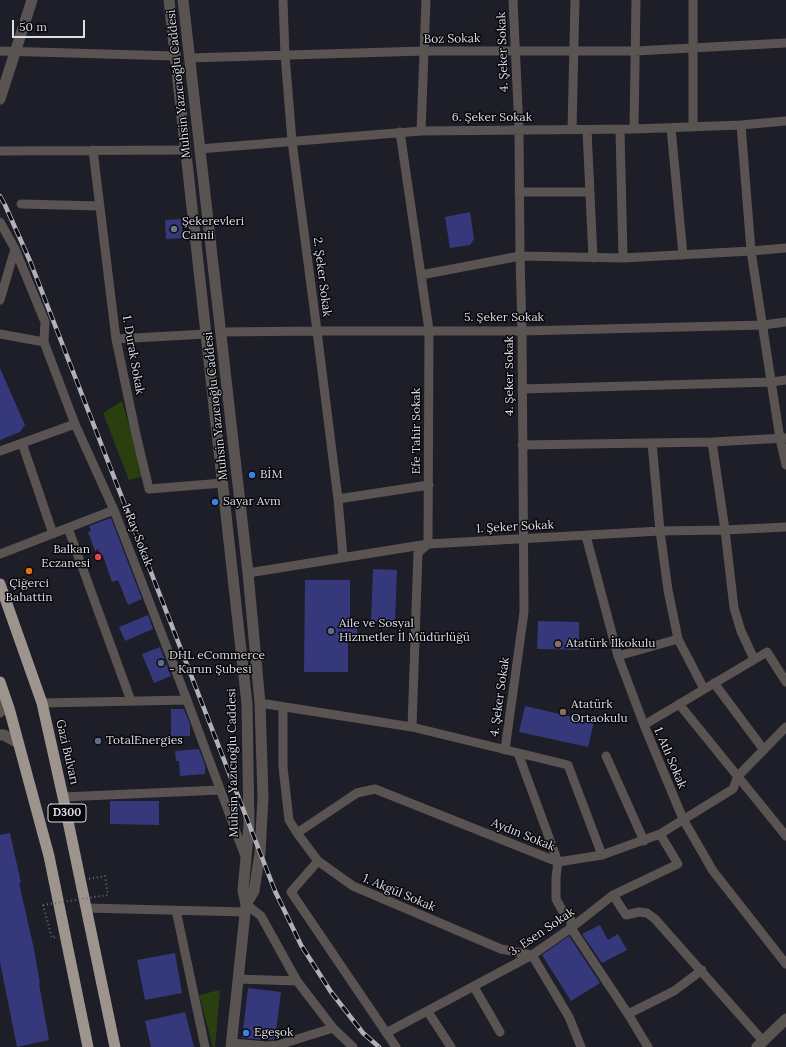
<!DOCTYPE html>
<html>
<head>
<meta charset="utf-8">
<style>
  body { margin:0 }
  #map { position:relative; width:786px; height:1047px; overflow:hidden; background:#1d1e27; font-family:Lora,serif }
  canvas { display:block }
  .scale { position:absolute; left:12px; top:20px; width:73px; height:18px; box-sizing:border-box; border:2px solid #dddee5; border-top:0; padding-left:5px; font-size:12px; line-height:14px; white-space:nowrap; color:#dddee5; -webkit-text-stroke:3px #08080c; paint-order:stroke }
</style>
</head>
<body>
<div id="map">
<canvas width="786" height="1047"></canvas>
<div class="scale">50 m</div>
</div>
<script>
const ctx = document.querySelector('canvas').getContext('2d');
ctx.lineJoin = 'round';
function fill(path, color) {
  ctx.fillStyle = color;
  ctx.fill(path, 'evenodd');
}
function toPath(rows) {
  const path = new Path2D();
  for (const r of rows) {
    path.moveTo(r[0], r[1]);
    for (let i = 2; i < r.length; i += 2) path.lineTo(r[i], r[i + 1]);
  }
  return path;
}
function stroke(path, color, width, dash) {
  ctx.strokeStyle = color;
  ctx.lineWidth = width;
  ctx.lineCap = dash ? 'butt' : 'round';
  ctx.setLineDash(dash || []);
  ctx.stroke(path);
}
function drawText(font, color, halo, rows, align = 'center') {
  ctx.font = font + ' Lora,serif';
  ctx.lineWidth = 3;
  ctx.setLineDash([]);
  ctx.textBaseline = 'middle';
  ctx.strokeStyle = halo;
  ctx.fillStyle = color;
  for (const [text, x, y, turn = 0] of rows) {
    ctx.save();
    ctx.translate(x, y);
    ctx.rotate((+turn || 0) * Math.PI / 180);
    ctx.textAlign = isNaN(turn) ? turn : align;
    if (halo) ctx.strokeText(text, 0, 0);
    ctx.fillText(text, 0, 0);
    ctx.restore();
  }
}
fill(toPath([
  [122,401,144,476,129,480,103,413],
  [220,990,215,1047,213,1047,199,995]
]), '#2a3f0e');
fill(toPath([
  [470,212,474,239,470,245,450,248,445,217],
  [181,219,183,238,166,239,165,220],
  [0,368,25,425,20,432,0,440],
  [111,518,142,599,128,605,118,580,112,582,103,556,101,557,98,549,95,551,88,532,91,531,89,526],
  [373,569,397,570,395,622,371,621],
  [305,580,350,580,350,622,357,622,357,640,348,640,348,672,304,672],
  [148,615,153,629,125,641,119,627],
  [538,621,579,622,579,650,537,649],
  [160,647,171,676,154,683,142,654],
  [525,706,594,722,588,747,519,732],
  [171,709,184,709,190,724,190,736,171,736],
  [199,749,205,765,205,774,180,776,179,761,176,761,175,751],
  [110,801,159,801,159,825,110,824],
  [10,833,21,883,19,883,34,949,40,983,39,983,49,1040,17,1047,0,962,0,835],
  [600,925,608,940,618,934,627,950,602,963,582,934],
  [569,936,600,983,571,1001,542,955],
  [175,953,182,993,145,1000,137,960],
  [248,988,281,992,275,1039,268,1040,242,1038],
  [185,1012,194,1047,151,1047,145,1021]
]), '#36387c');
stroke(toPath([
  [89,879,105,876,108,895],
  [43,905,52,938,55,937]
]), '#6b6c74', 2, [1, 3]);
stroke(toPath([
  [283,0,285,55,292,141,317,331,338,499,343,557],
  [0,51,175,56],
  [189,58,424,51,635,51,786,43],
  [741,125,751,251,780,439,786,465],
  [693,127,693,0],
  [671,128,683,255],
  [634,129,636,0],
  [572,130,575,0],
  [587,130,593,258],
  [620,130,623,258],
  [421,131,426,0],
  [400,132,429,330,428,544,418,553,412,727],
  [199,149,421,131,634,129,741,125,786,121],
  [93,150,116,339,135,430,149,489,223,483],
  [0,151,185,150],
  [519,192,589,192],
  [21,204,100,206],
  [0,222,15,249,45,322,44,342,75,424,114,510,187,700,246,859],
  [421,275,520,256,623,258,751,251,786,248],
  [0,300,15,249],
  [221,332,317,331,522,331,763,325,786,322],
  [0,334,44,342],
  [116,339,206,334],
  [522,389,772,382,786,380],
  [712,442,725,530,734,608,741,631,754,659],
  [22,443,53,534],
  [652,443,660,531,668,590,678,639,704,689],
  [522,445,712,442,785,438],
  [0,451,75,424],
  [338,499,429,485],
  [68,528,131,701],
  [586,536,618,656,644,725,683,819,713,871,786,964],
  [0,554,114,510],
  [248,573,428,544,660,531,725,530,786,527],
  [618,656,678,639],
  [714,683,764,750],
  [42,703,187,700],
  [260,703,412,727,568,765,602,855],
  [679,704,786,836],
  [283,707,283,767,289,820,297,833,318,861,353,886,501,949,532,955,569,1017,581,1047],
  [644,725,767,652,786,682],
  [505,750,524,612,522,331,520,256,519,129,513,0],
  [518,753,558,862,556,878,556,899,562,910,571,920,571,928,628,1014,648,1047],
  [606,756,644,841],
  [63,797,220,790],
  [297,833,357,793,375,789,558,862,602,855,660,834,733,789,738,776,786,727],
  [318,861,291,892,396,1047],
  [613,895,626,915,639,912,647,913,655,919,763,1041],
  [246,904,261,916,297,981,333,1028,353,1047],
  [86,908,246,912],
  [176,910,205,1047],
  [238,979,297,981],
  [474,987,500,1032],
  [428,1012,451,1047],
  [628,1014,674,991,702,970],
  [386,1033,532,955,571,928,613,895,678,864,660,834],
  [231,1043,268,1046,278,1045,333,1028]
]), '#595451', 9);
stroke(toPath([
  [169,0,247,704,249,826,243,890,246,904,231,1047],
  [183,0,248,573,260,703,263,797,260,853,254,891,246,904],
  [0,99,32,0],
  [0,712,5,698],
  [0,735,4,735,18,743],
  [757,1047,786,1019]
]), '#595451', 11);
stroke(toPath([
  [0,584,42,703,63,797,115,1047],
  [0,682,9,708,49,856,88,1047]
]), '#9e948e', 11);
const rail = toPath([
  [0,196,5,205,30,261,275,891,301,945,331,992,363,1033,379,1047]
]);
stroke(rail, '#b0b1b9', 4.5);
stroke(rail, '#08080c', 3, [9]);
stroke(toPath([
  [43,905,108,895]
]), '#6b6c74', 2, [1, 3]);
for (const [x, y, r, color] of [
  [174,229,4,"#6b7280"],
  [252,475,4,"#3f7fe0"],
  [215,502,4,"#3f7fe0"],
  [98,557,4,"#e0444e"],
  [29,571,4,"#e8710a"],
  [331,631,4,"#5c6f8a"],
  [558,644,4,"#8d6e63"],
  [161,663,4,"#5c6f8a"],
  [563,712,4,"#8d6e63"],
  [98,741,4,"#5c6f8a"],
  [246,1033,4,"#3f7fe0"]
]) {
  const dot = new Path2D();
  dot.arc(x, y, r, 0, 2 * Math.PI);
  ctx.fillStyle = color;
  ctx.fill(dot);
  stroke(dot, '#08080c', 1.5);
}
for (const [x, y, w] of [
  [67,813,38]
]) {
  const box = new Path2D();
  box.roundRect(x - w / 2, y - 9, w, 18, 3);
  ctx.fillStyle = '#08080c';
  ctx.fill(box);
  stroke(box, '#dddee5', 1);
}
drawText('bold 11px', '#dddee5', null, [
  ["D300",67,813]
]);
drawText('12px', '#dddee5', '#08080c', [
  ["Boz Sokak",452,39,-1],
  ["4. Şeker Sokak",503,52,-92],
  ["Muhsin Yazıcıoğlu Caddesi",179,84,-96],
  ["6. Şeker Sokak",492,118],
  ["2. Şeker Sokak",322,277,83],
  ["5. Şeker Sokak",504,318],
  ["1. Durak Sokak",133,355,80],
  ["4. Şeker Sokak",510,376,-90],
  ["Muhsin Yazıcıoğlu Caddesi",216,406,-96],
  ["Efe Tahir Sokak",417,431,-90],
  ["1. Şeker Sokak",515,527,-3],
  ["1. Ray Sokak",137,535,69],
  ["4. Şeker Sokak",500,697,-82],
  ["Gazi Bulvarı",67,752,77],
  ["1. Atlı Sokak",670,758,67],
  ["Muhsin Yazıcıoğlu Caddesi",233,763,-91],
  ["Aydın Sokak",523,835,22],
  ["1. Akgül Sokak",399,893,23],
  ["3. Esen Sokak",542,932,-34]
]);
drawText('12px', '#dddee5', '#08080c', [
  ["Şekerevleri",182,222],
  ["Camii",182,236],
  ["BİM",260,475],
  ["Sayar Avm",223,502],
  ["Balkan",90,550,"right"],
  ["Eczanesi",90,564,"right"],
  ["Çiğerci",29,584,"center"],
  ["Bahattin",29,598,"center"],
  ["Aile ve Sosyal",339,624],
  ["Hizmetler İl Müdürlüğü",339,638],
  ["Atatürk İlkokulu",566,644],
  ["DHL eCommerce",169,656],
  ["- Karun Şubesi",169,670],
  ["Atatürk",571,705],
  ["Ortaokulu",571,719],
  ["TotalEnergies",106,741],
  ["Egeşok",254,1033]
], 'left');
</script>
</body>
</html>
